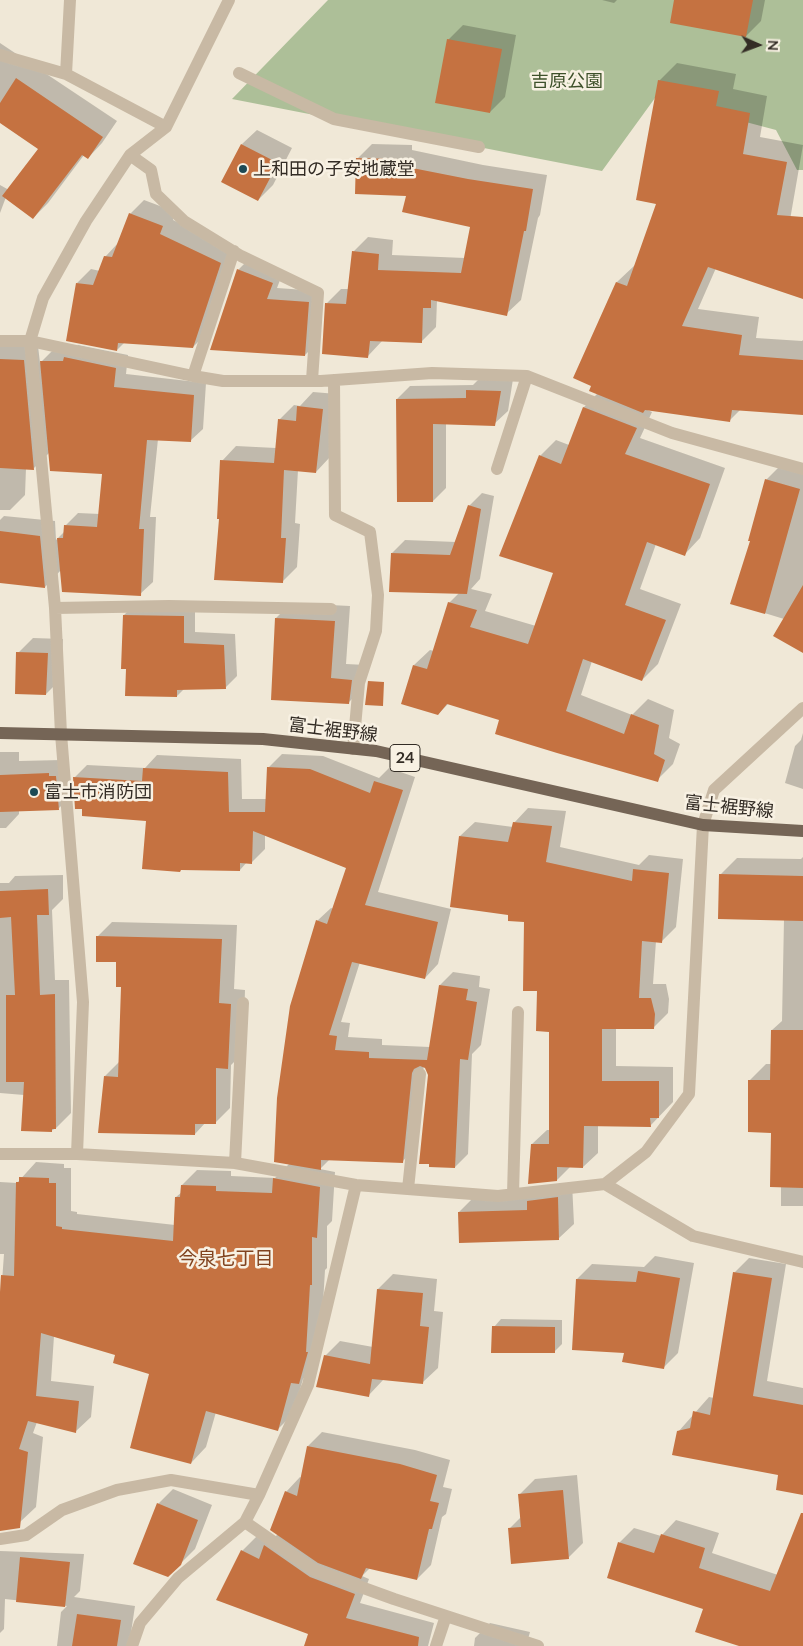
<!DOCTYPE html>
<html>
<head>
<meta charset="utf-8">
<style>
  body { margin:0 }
  #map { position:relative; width:803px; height:1646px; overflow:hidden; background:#f0e8d7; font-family:Lato,sans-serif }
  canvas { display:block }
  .north { position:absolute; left:733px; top:20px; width:50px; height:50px; -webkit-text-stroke:4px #f8f1e3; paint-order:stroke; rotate:92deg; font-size:14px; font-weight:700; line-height:20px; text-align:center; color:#332c25 }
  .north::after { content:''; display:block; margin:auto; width:18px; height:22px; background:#332c25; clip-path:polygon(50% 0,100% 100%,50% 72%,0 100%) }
</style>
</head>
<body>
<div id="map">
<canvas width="803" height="1646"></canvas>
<div class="north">N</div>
</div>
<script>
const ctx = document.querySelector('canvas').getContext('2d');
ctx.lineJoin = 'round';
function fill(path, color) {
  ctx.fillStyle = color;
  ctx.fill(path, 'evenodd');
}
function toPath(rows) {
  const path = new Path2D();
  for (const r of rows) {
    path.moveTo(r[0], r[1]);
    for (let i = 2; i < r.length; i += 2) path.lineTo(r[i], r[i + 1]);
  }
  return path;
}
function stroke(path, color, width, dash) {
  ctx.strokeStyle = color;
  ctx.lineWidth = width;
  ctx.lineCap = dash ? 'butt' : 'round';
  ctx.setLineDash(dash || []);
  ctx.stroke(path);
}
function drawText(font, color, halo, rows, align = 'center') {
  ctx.font = font + ' Lato,"Noto Sans JP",sans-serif';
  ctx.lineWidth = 5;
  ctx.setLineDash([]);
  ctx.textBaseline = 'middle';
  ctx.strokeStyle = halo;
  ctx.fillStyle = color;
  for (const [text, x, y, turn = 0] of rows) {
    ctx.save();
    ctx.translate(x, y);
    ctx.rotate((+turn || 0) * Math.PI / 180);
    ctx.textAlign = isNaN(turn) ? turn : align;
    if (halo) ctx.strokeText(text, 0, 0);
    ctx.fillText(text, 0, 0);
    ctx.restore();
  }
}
fill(toPath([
  [328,0,803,0,803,170,797,170,776,130,655,98,602,171,232,99]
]), '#adbf98');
fill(toPath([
  [602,0,617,0,614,3],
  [676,0,765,0,761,21,746,36],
  [463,25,516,35,505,97,490,112,448,40],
  [0,43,117,121,102,143,88,158,84,155,48,203,33,218,6,197,0,213,0,185,9,190,40,149,0,122],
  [677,63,736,74,733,89,767,96,760,137,803,145,786,243,716,268,698,309,759,317,756,338,802,341,803,340,803,414,741,409,730,420,645,409,652,412,640,438,725,468,700,538,685,554,656,544,640,589,681,604,658,664,642,680,592,661,581,695,632,715,648,699,674,710,669,738,680,744,673,764,657,780,501,719,449,703,438,714,414,665,430,650,434,651,449,603,460,592,392,553,405,540,456,542,469,506,482,493,494,496,480,579,471,589,492,594,485,611,536,626,555,573,540,456,556,440,569,445,584,407,597,394,592,385,575,377,617,282,635,265,658,203,659,81],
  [257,130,292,148,273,185,258,200,242,144],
  [372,144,412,145,412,150,483,165,547,175,540,215,538,218,521,300,506,314,437,300,436,327,421,342,382,341,368,356,327,303,341,289,349,289,353,252,368,237,393,240,392,255,465,258,471,226,408,195,358,158],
  [144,200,176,212,173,220,235,249,207,333,193,347,125,342,117,350,77,283,91,269,100,271,105,257,119,242,130,214],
  [249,259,283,272,277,288,320,291,316,344,305,355,238,270],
  [0,344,38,346,40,363,54,349,73,349,78,345,128,355,126,374,206,383,203,429,190,441,158,439,150,517,156,517,153,582,140,594,61,570,45,587,0,582,0,520,4,516,55,521,56,540,65,531,65,526,78,513,100,514,103,472,50,452,33,469,26,468,25,495,10,510,0,510],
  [481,377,513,379,508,411,494,424,446,423,446,488,433,501,397,399,410,386,473,385],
  [313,392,337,394,330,457,316,472,298,470,295,523,300,524,297,567,282,582,220,518,222,461,236,446,276,448,279,420,294,405,300,406],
  [784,462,803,468,803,640,784,619,732,603,751,540,766,480],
  [291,603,350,606,346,664,366,665,363,688,348,703,276,618],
  [135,604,195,605,195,632,235,634,237,676,225,688,184,689,177,696,128,668,124,615],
  [33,638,63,639,61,679,46,694,18,653],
  [803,733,803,789,785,783,795,746,801,740],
  [0,752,19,752,19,761,62,760,72,795,59,808,19,810,19,814,6,828,0,828],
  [282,754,323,756,379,778,389,768,415,777,378,892,451,909,438,964,425,978,360,962,341,1022,350,1023,348,1037,382,1039,382,1045,430,1047,440,985,453,972,480,976,479,987,490,989,481,1045,472,1054,468,1154,455,1167,429,1075,424,1063,415,1148,402,1162,330,1159,320,1169,335,1172,332,1221,327,1226,327,1268,325,1270,321,1337,314,1368,303,1379,293,1414,278,1429,216,1412,206,1447,191,1463,151,1373,117,1354,54,1336,51,1381,94,1386,91,1417,75,1432,37,1422,33,1433,43,1437,36,1507,20,1522,0,1520,0,1309,4,1254,0,1254,0,1182,17,1183,36,1162,64,1164,64,1168,71,1168,71,1211,77,1212,77,1214,175,1225,176,1197,182,1192,182,1185,197,1170,231,1171,231,1176,275,1178,290,1163,317,921,331,908,334,909,347,868,265,835,265,849,252,862,247,862,240,870,147,820,84,807,74,778,87,765,145,768,157,755,241,759,242,799,267,799,268,768],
  [528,808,566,811,560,847,639,865,649,855,683,859,676,927,661,942,656,941,653,984,666,984,669,999,668,1013,653,1028,616,1028,616,1066,673,1067,673,1102,650,1126,598,1125,598,1153,583,1167,570,1167,557,1180,532,1144,547,1130,550,1130,551,1030,538,990,525,921,510,914,452,906,460,836,475,822,513,827,514,823],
  [803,857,803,1206,781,1206,781,1186,772,1132,750,1080,766,1064,772,1064,772,1030,782,1021,784,919,720,875,737,858,801,859],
  [63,875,63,899,52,910,55,980,69,980,71,1113,56,1128,51,1131,24,1095,0,1093,0,883,9,883,15,876],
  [112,922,237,925,234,989,245,990,243,1053,231,1065,230,1108,215,1123,206,1122,195,1134,105,1076,119,1062,122,986,117,961,97,937],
  [572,1183,574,1224,559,1238,459,1212,474,1197],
  [655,1256,694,1263,678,1353,663,1368,625,1351,577,1279,592,1264,644,1267],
  [749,1258,786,1264,767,1381,803,1388,803,1494,780,1474,678,1432,709,1397,714,1398,734,1273],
  [393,1274,437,1279,434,1311,443,1312,438,1368,423,1382,384,1379,368,1396,325,1356,340,1341,373,1347,378,1289],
  [501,1319,562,1320,562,1344,554,1352,494,1327],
  [322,1432,415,1450,450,1460,443,1487,452,1489,446,1514,442,1517,431,1565,417,1579,370,1568,362,1576,369,1579,360,1603,434,1623,428,1646,306,1646,309,1633,242,1551,257,1536,270,1542,278,1534,286,1492,300,1477,302,1478,308,1446],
  [577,1475,583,1543,568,1558,509,1529,522,1516,520,1494,535,1479],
  [173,1489,212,1505,195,1549,168,1576,158,1504],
  [676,1520,719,1533,712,1553,778,1575,803,1545,803,1646,740,1646,704,1608,608,1577,620,1542,634,1528,661,1536],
  [0,1551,84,1554,80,1591,74,1597,135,1606,129,1646,57,1646,61,1612,67,1606,5,1599,4,1629,0,1633],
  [490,1623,530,1632,526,1646,474,1646,475,1638]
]), '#0003');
fill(toPath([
  [674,0,753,0,746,37,670,23],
  [447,39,502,49,490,113,435,103],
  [16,78,103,137,88,159,82,155,33,219,2,196,38,149,0,123,0,103],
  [658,80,719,91,716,106,750,113,743,154,787,162,777,215,803,217,803,299,708,267,682,326,742,335,739,355,803,360,803,415,732,410,730,422,645,410,643,413,589,391,591,386,573,378,616,282,627,286,656,204,636,200],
  [241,144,278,163,258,201,221,182],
  [356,158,398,159,397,165,468,179,533,189,526,231,524,231,507,316,431,300,431,308,423,308,422,343,370,341,368,358,322,354,325,303,346,304,352,251,379,254,378,270,461,273,470,227,402,212,406,196,355,194],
  [129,213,163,226,160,234,221,263,193,348,118,343,117,351,66,341,76,283,93,285,104,256,112,257],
  [237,269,273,283,267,299,309,302,305,356,210,350],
  [64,357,116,368,114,387,194,395,191,442,147,440,139,529,144,529,141,596,62,592,57,538,63,538,64,525,97,527,102,474,50,471,40,361,63,361],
  [0,359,24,360,34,470,0,468],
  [466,390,501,391,495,426,433,424,433,502,397,502,396,399,466,398],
  [297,406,323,409,316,473,284,470,281,538,286,538,283,583,214,580,219,519,217,519,220,460,274,463,278,419,296,421],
  [583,407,637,428,625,454,710,484,685,556,647,542,625,605,666,620,642,681,583,659,566,711,624,734,631,714,659,725,654,754,665,760,658,782,557,753,495,734,499,720,447,704,438,715,401,704,413,665,427,669,448,602,477,610,470,627,528,644,553,573,499,556,539,455,561,464],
  [765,479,800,489,765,614,730,604,750,541,748,541],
  [468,505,481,509,467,594,389,592,391,553,450,555],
  [0,531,40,536,45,588,0,583],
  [803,585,803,653,773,636],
  [123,615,184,616,184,643,224,645,226,689,177,690,177,697,125,696,126,669,121,669],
  [275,618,335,621,331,678,352,680,349,704,271,700],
  [16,652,48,653,46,695,15,694],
  [368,681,384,682,383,706,365,705],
  [267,767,310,769,370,793,374,781,403,790,365,905,438,922,425,979,352,962,329,1035,337,1036,335,1050,369,1052,369,1058,427,1060,439,985,468,989,466,1000,477,1002,468,1060,460,1059,455,1168,429,1167,429,1164,419,1164,428,1075,425,1068,420,1066,414,1069,412,1073,403,1163,321,1160,321,1170,274,1162,277,1098,290,1006,316,920,327,924,346,868,253,831,252,864,240,863,240,871,181,870,180,872,142,869,146,821,82,816,82,809,75,809,73,777,142,781,143,768,228,772,229,812,265,812],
  [49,773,49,776,56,776,59,810,0,812,0,775],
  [513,822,552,826,546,862,632,881,633,869,669,873,662,943,642,941,639,998,651,998,655,1014,654,1029,602,1029,602,1081,659,1081,659,1118,650,1118,651,1127,584,1126,583,1168,557,1167,557,1181,528,1184,531,1144,549,1144,549,1032,536,1031,537,991,523,991,524,922,508,921,508,915,450,907,459,836,508,842],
  [719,874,803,876,803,921,718,919],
  [48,889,49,915,37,915,40,995,55,994,56,1129,52,1129,52,1132,21,1131,24,1082,6,1082,6,995,15,995,11,917,0,918,0,891],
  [96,936,222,939,219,1003,231,1004,228,1069,216,1068,216,1124,195,1124,195,1135,98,1133,104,1076,118,1077,121,987,116,987,116,962,96,962],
  [771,1030,803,1030,803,1188,770,1187,771,1133,748,1132,748,1080,770,1080],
  [19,1177,49,1178,49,1183,56,1183,56,1226,62,1227,62,1229,173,1241,175,1197,180,1197,181,1185,216,1186,216,1191,272,1193,273,1178,320,1187,317,1238,312,1237,312,1285,310,1285,306,1352,308,1352,299,1384,291,1383,278,1431,206,1411,191,1464,130,1448,149,1374,113,1363,115,1355,41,1333,36,1396,79,1401,76,1433,28,1421,19,1449,28,1452,20,1528,0,1531,0,1292,1,1275,14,1276,16,1182,19,1182],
  [558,1197,559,1240,459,1243,458,1212,527,1210,527,1201],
  [638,1271,680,1278,664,1369,622,1362,624,1353,572,1350,576,1279,636,1282],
  [733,1272,772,1278,753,1396,803,1405,803,1495,776,1490,778,1475,672,1455,677,1431,690,1428,693,1411,710,1415],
  [377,1289,423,1293,420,1326,429,1327,423,1384,372,1379,369,1397,316,1387,324,1355,370,1364],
  [492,1326,555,1327,555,1353,491,1353],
  [307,1446,400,1464,437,1475,430,1501,439,1503,432,1529,429,1529,417,1580,366,1568,361,1579,318,1563,270,1530,285,1491,297,1496],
  [563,1490,569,1559,511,1564,508,1528,521,1527,518,1494],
  [157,1503,198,1520,181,1565,168,1577,133,1564],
  [801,1513,803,1513,803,1646,739,1646,695,1632,703,1609,607,1578,618,1542,654,1553,661,1534,705,1548,699,1568,770,1591],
  [264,1545,310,1577,355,1594,346,1618,419,1637,418,1646,304,1646,308,1634,216,1600,241,1550,259,1559],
  [20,1557,70,1562,65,1607,16,1602],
  [77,1614,121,1620,117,1646,72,1646]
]), '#c57241');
stroke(toPath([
  [0,55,66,74,166,127],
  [239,73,334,119,479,147],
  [66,74,70,0],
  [130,155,151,170,156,194,184,221,241,256,318,293,312,380],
  [0,341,30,341,193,376,223,381,321,381,432,373,527,376,672,433,803,469],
  [193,376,234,251],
  [334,380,335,515,370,532,378,595,376,631,359,683,353,749],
  [497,469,527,376],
  [55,608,169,606,331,609],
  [0,1154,77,1154,235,1163,356,1185,498,1196,605,1184,646,1152,689,1094,703,825,714,790,803,708],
  [77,1154,83,1002,61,734,55,608,30,341,43,298,86,221,130,155,166,127,229,0],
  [235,1163,243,1003],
  [605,1184,693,1236,803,1262],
  [408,1189,420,1074],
  [513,1194,518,1012],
  [245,1522,314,1570,394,1599,538,1646],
  [0,1539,26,1535,62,1510,117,1490,171,1480,259,1495],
  [132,1646,140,1623,178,1578,245,1522,259,1495,308,1385,356,1185],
  [436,1646,446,1616]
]), '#c8b9a4', 12);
stroke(toPath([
  [0,733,263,739,376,751,703,825,803,831]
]), '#756556', 12);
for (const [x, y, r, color] of [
  [243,169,5,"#1c4954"],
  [34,792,5,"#1c4954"]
]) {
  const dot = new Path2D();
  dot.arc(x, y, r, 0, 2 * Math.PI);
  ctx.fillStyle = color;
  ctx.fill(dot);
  stroke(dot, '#f8f1e3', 2);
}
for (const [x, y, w] of [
  [405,758,30]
]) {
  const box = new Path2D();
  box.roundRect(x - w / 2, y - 13.5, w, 27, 4);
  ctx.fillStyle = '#f8f1e3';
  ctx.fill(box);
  stroke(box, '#332c25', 1);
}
drawText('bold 16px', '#332c25', null, [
  ["24",405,758]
]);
drawText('18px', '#3e512a', '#f8f1e3', [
  ["吉原公園",567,81]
]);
drawText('18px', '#332c25', '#f8f1e3', [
  ["上和田の子安地蔵堂",253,169],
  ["富士市消防団",44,792]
], 'left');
drawText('18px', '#332c25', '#f8f1e3', [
  ["富士裾野線",333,730,7],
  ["富士裾野線",729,807,6]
]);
drawText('19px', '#81431f', '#f8f1e3', [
  ["今泉七丁目",226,1259]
]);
</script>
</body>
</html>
